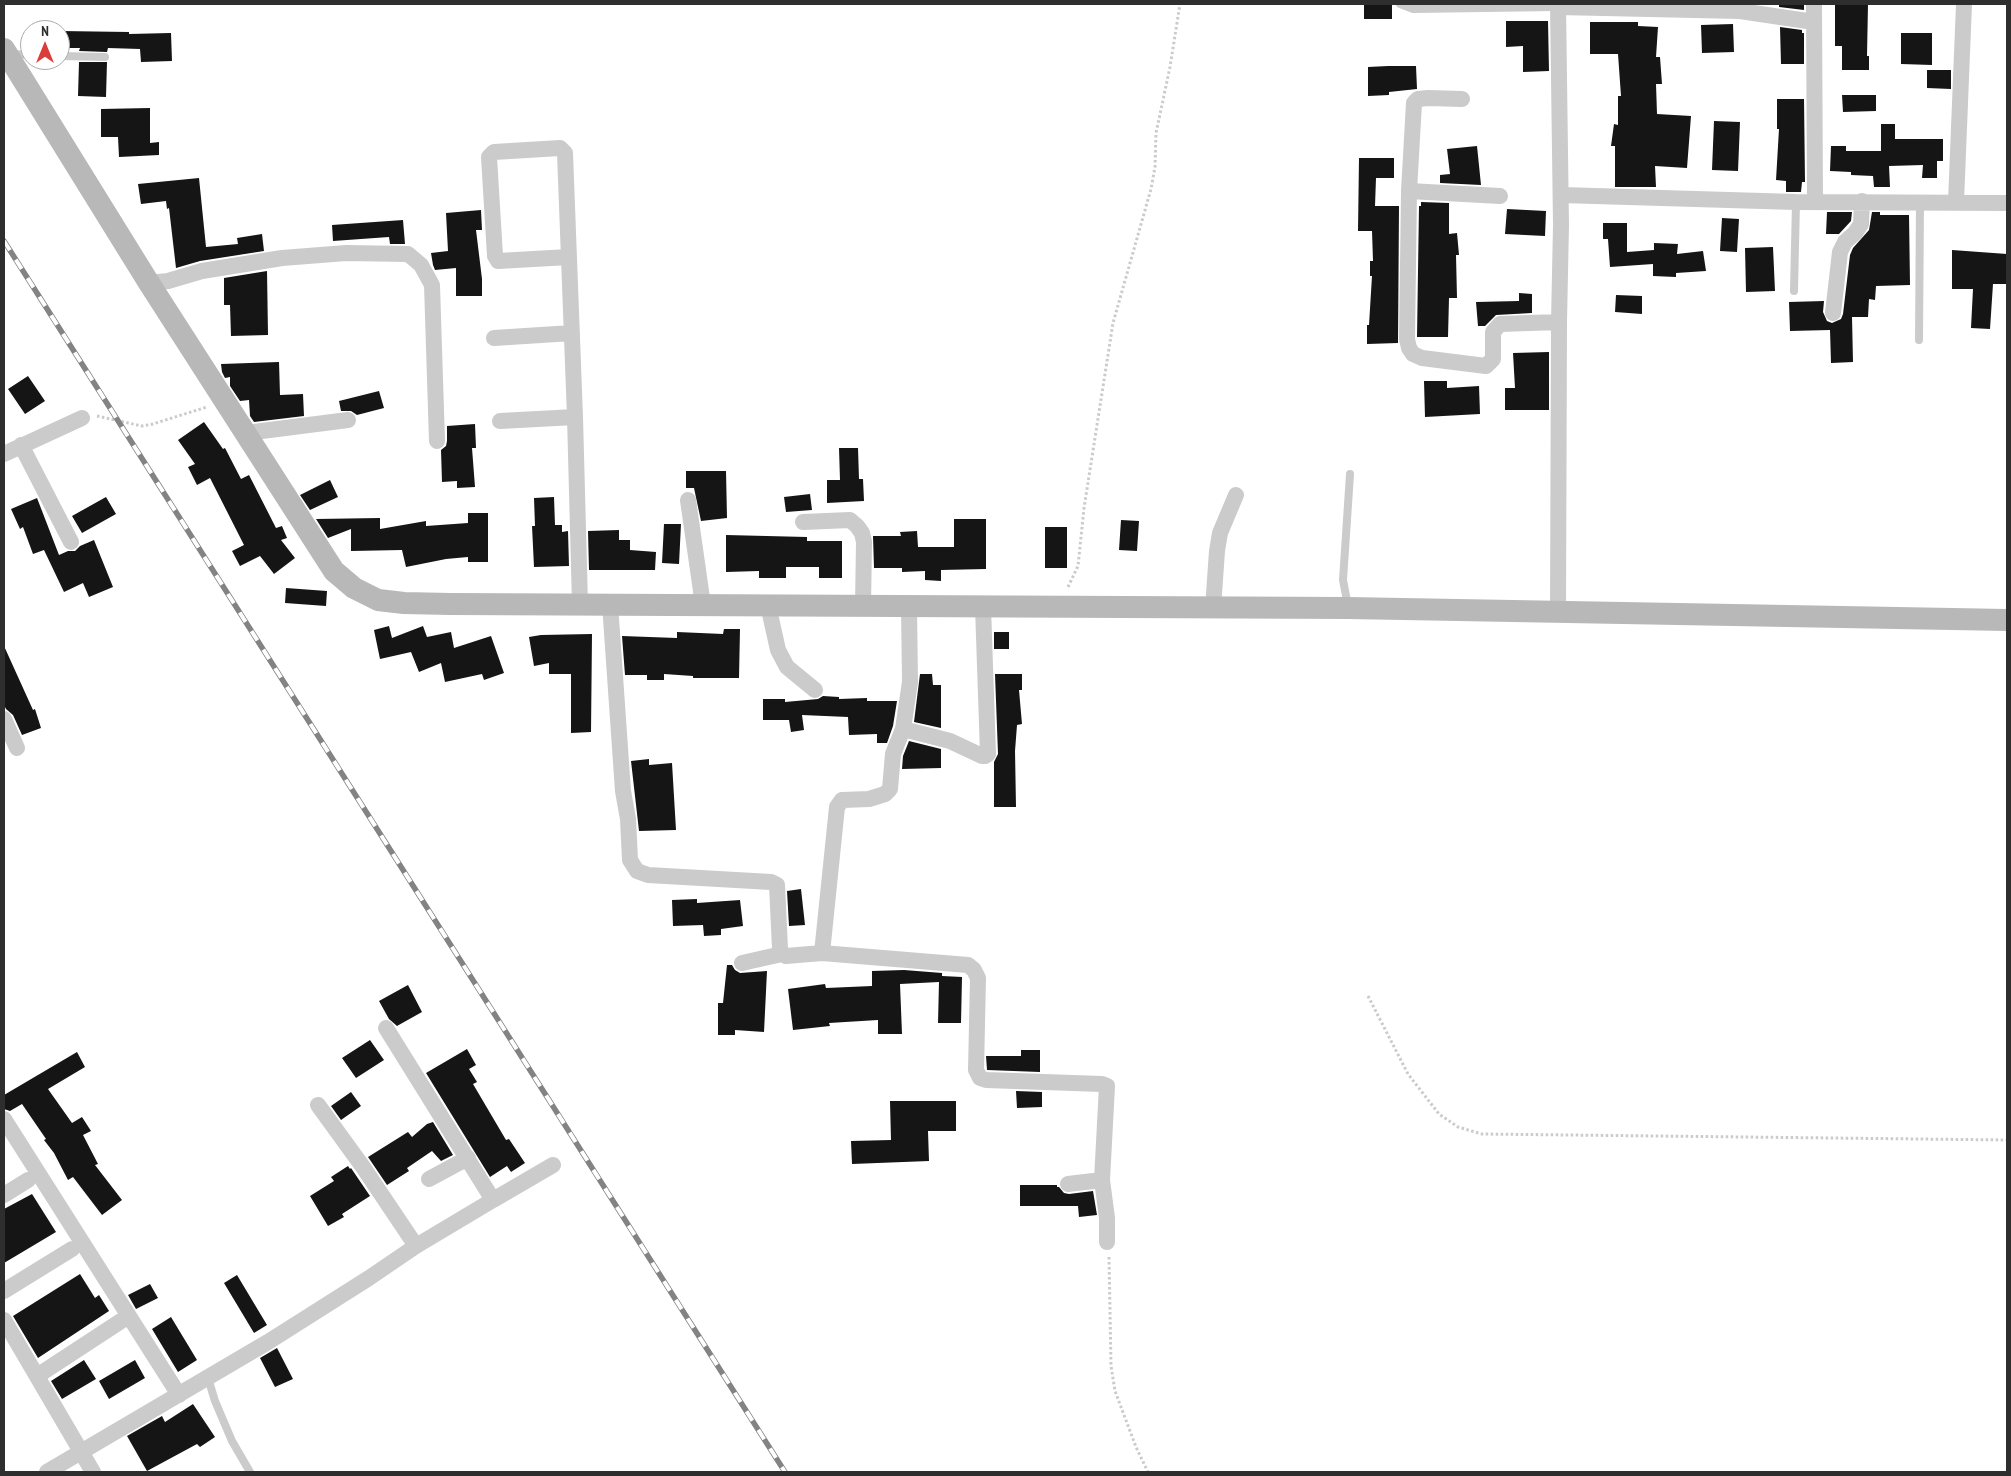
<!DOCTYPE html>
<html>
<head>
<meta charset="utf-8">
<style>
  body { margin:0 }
  #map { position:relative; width:2011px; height:1476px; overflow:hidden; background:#fff; font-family:"PT Sans Narrow",sans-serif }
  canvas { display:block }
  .frame { position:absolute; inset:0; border:5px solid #2e2e2e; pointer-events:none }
  .north { position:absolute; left:20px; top:20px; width:50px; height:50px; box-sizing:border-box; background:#fff; border:1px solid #ababab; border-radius:50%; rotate:0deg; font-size:14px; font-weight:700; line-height:20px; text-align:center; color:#2e2e2e }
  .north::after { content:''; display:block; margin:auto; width:18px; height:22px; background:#db3e3a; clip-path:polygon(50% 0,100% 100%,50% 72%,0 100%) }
</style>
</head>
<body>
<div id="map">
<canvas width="2011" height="1476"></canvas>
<div class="frame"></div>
<div class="north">N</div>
</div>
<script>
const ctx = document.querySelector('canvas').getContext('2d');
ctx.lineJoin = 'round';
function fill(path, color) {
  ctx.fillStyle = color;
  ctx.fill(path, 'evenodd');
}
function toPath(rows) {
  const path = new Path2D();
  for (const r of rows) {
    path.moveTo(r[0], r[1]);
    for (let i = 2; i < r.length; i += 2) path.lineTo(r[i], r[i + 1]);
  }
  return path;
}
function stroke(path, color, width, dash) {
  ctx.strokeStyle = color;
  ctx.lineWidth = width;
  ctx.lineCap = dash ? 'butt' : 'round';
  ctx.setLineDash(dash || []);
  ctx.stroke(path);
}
fill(toPath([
  [1364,4,1392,4,1392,19,1364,19],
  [1779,4,1804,4,1804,10,1779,7],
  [1835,4,1868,4,1867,56,1869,56,1869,70,1842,70,1842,46,1835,46],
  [1506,21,1548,21,1549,71,1523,72,1523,46,1506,47],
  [1590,22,1638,22,1638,26,1658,27,1656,57,1660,57,1662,84,1656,84,1657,114,1691,116,1687,168,1655,166,1656,187,1615,187,1615,146,1611,146,1614,124,1618,125,1618,96,1621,96,1618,54,1590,54],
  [1733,24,1734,52,1702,53,1701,25],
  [1780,27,1802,30,1802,33,1804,33,1804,64,1781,64],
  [60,31,129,32,129,34,171,33,172,61,141,62,140,49,108,48,107,52,79,51,80,48,60,48],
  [1901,33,1932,33,1932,65,1901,64],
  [79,62,107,62,106,97,78,96],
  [1388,66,1416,66,1417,89,1389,92,1389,95,1368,96,1368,67],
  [1927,70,1951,70,1951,89,1927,88],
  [1842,95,1876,95,1876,111,1843,112],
  [1777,99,1804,99,1805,182,1802,182,1801,192,1786,192,1786,181,1776,180,1779,129,1777,129],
  [150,108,150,143,159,142,159,155,119,157,118,137,101,137,101,109],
  [1714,121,1740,122,1738,171,1712,170],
  [1881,124,1895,124,1895,139,1943,139,1943,161,1937,161,1937,178,1922,178,1923,165,1889,166,1890,187,1874,187,1873,176,1851,175,1851,172,1830,171,1831,146,1846,146,1846,151,1881,151],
  [1477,146,1481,185,1440,183,1440,175,1450,174,1447,149],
  [1359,158,1394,158,1394,178,1376,178,1375,206,1399,206,1398,343,1367,344,1367,325,1369,325,1372,276,1370,276,1370,261,1373,261,1372,231,1358,231],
  [199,178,206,247,238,244,237,238,262,234,264,251,200,261,176,268,169,208,167,209,166,201,141,204,138,184],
  [1421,202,1449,203,1449,234,1457,233,1459,255,1456,255,1457,298,1449,298,1448,337,1417,337,1419,206,1421,206],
  [1507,209,1546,211,1545,236,1505,234],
  [481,210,482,230,476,230,482,279,482,296,456,296,456,268,435,270,433,265,431,253,448,251,446,213],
  [1827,212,1852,212,1851,221,1839,234,1826,234],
  [1872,212,1880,212,1880,215,1909,215,1910,285,1876,286,1875,300,1869,299,1868,317,1852,317,1853,362,1831,363,1830,330,1790,331,1789,302,1824,301,1823,312,1827,321,1832,323,1841,319,1843,314,1850,255,1853,248,1869,230],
  [1722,218,1739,219,1737,252,1720,251],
  [403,220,405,244,390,244,389,237,333,241,332,225],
  [1603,223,1627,223,1627,252,1654,250,1654,243,1678,244,1677,254,1703,251,1706,271,1676,273,1676,277,1653,276,1653,264,1610,267,1608,239,1603,239],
  [1773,247,1775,291,1746,292,1745,248],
  [1952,250,2007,254,2007,284,1993,284,1990,329,1971,328,1973,289,1952,289],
  [267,271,268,335,231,336,230,305,224,305,224,278],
  [1519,293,1532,294,1532,313,1496,315,1485,326,1478,326,1476,302,1519,301],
  [1616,295,1642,296,1642,314,1615,312],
  [1549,352,1549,410,1505,410,1505,388,1515,388,1513,353],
  [279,362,280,395,303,394,304,416,254,422,250,416,249,400,240,401,230,386,230,377,225,378,222,372,221,364],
  [28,376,45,401,25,414,8,389],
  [1424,381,1447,381,1447,388,1479,386,1480,414,1425,417],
  [379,391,384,408,357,415,351,411,341,411,339,401],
  [204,422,223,449,225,448,241,479,249,475,276,528,282,526,287,538,281,540,295,558,274,574,260,556,240,566,232,551,244,545,210,478,197,485,188,467,195,464,178,440],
  [475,424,476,448,472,448,475,487,457,488,457,481,442,482,441,450,446,446,447,441,447,426],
  [839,448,858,448,859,479,863,479,864,501,827,503,827,480,840,480],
  [686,471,726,471,727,518,701,521,694,488,686,488],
  [330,480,338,497,310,510,300,495],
  [810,494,812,510,786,512,784,497],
  [106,497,116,514,82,533,72,516],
  [554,497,555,525,562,525,562,532,568,531,569,566,534,567,532,526,535,526,534,498],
  [37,498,59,555,68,551,75,551,80,546,94,540,113,587,89,597,83,583,64,592,44,550,33,554,23,527,20,529,11,509],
  [468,513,488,513,488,562,468,562,468,557,446,559,406,567,402,550,351,551,351,529,328,538,316,519,380,518,380,529,426,521,426,526,468,523],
  [954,519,986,519,986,569,941,570,941,581,925,580,925,571,902,572,902,568,874,568,873,536,901,536,900,532,917,531,918,547,954,547],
  [1121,520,1139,521,1137,551,1119,550],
  [664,524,681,524,679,564,662,563],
  [1045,527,1067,527,1067,568,1045,568],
  [619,530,619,540,630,540,630,550,656,552,655,570,589,570,588,531],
  [726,535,807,537,807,541,842,541,842,578,819,578,819,567,786,567,786,578,759,578,759,571,726,572],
  [286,588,327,591,326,606,285,603],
  [389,626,392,638,423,626,427,637,451,632,454,648,491,636,504,673,484,680,482,674,445,682,441,663,419,672,411,652,380,659,374,630],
  [724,629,740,629,739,678,693,678,693,676,664,674,664,680,647,680,647,675,625,675,622,636,677,638,677,632,723,634],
  [994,632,1009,632,1009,649,994,649],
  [592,634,591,732,571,733,571,674,549,674,549,663,534,666,529,637,541,635],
  [4,646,33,710,35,709,41,728,22,735,13,715,6,709,4,705],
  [920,674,932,674,933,685,941,685,941,728,914,722],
  [995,674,1022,674,1022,690,1019,690,1022,724,1017,725,1015,751,1016,807,994,807,994,762,998,754],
  [823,696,839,697,839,699,867,698,867,701,897,701,893,726,887,743,877,743,877,734,849,735,848,717,802,715,804,730,791,732,789,720,763,720,763,699,785,699,785,702,818,699],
  [909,741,941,749,941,768,902,769,903,756],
  [649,759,649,765,672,763,676,830,639,831,631,761],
  [801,889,805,925,789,926,787,891],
  [697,899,697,903,740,900,743,926,721,929,721,935,704,936,703,925,673,926,672,900],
  [727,965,732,965,735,970,740,973,767,971,764,1032,735,1030,735,1035,718,1035,718,1003,723,1003],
  [904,970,942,973,942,976,962,977,961,1023,938,1023,939,982,900,984,902,1034,878,1034,878,1020,829,1023,830,1026,793,1030,788,989,825,984,826,988,872,986,872,971],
  [408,985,422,1012,397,1026,389,1019,379,1001],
  [370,1040,384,1060,356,1078,342,1058],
  [467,1049,476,1065,469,1069,477,1082,473,1084,506,1140,509,1139,525,1163,511,1172,507,1166,490,1177,426,1073],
  [1021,1050,1040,1050,1040,1072,987,1070,986,1056,1021,1056],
  [77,1052,85,1067,48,1089,72,1123,82,1117,91,1131,83,1135,98,1164,95,1165,122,1200,102,1215,73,1177,68,1180,54,1153,44,1140,46,1139,22,1104,10,1111,4,1109,4,1095],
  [1016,1091,1042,1092,1042,1107,1017,1108],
  [351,1092,361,1106,341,1120,331,1106],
  [890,1101,956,1101,956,1131,928,1131,929,1161,852,1164,851,1141,891,1140],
  [433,1122,453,1155,441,1161,432,1151,407,1168,409,1171,387,1185,368,1157,408,1132,412,1137,427,1124],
  [348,1166,350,1169,351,1168,370,1196,342,1214,344,1217,328,1226,310,1196,334,1181,331,1177],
  [1020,1185,1057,1185,1057,1187,1059,1187,1064,1193,1069,1194,1093,1191,1097,1215,1079,1217,1078,1206,1020,1206],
  [32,1194,56,1232,4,1263,4,1209],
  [80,1274,95,1298,99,1295,109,1311,38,1358,13,1316],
  [237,1275,267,1325,254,1333,224,1283],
  [150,1284,158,1298,136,1309,128,1295],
  [171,1317,197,1360,178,1372,152,1329],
  [277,1348,293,1379,275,1387,260,1358],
  [84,1360,96,1379,62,1399,51,1381],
  [135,1360,145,1378,109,1399,99,1381],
  [193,1404,215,1437,200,1447,197,1444,147,1471,127,1436,162,1416,165,1422]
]), '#151515');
stroke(toPath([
  [97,416,142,426,153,424,207,407],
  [1068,587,1078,566,1084,508,1113,323,1151,189,1155,167,1156,133,1170,67,1180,4],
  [1368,996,1408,1074,1439,1114,1458,1127,1482,1134,2007,1140],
  [1109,1257,1111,1366,1115,1391,1136,1447,1148,1472]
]), '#cbcbcb', 3, [2.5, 2.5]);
stroke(toPath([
  [1400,4,1413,9,1558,7],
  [12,54,30,55],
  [60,56,105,57],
  [1794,291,1796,202],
  [1919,340,1920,202],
  [1348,606,1343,580,1350,474],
  [208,1378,215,1401,232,1441,250,1472]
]), '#cbcbcb', 8);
stroke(toPath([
  [1814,4,1815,200],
  [1558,7,1740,11,1814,22],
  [1462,99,1428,98,1418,99,1414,103,1409,191,1407,339,1409,348,1413,354,1422,358,1486,366,1493,359,1493,332,1500,324,1559,322],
  [1409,191,1500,196],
  [1561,195,1796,202,2007,203],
  [1956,202,1964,4],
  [569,257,498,261,495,256,489,157,494,152,560,148,565,153,575,417,580,604],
  [149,283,168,281,202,271,282,258,346,253,408,254,421,265,432,285,437,441],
  [1833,313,1840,252,1845,242,1855,233,1861,224,1862,201],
  [494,338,572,333],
  [500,421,575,417],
  [246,433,348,420],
  [21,445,71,542],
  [4,454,82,418],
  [688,500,703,605],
  [803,522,850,520,857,526,862,533,864,542,863,606],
  [610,604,623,791,628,819,630,860,637,871,648,875,771,882,777,885,780,949,782,954,786,956,822,953,968,965,974,970,978,978,976,1070,980,1078,986,1080,1102,1084,1107,1086,1102,1180,1107,1218,1107,1242],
  [768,605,778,650,787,667,815,690],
  [1213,608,1217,551,1220,533,1236,495],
  [1558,611,1559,322,1561,225,1558,4],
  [4,719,17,748],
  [903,729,950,741,982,756,985,756,988,754,983,607],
  [822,953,837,807,842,800,869,799,885,794,890,789,893,754,903,729,910,682,909,606],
  [742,963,782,954],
  [318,1105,363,1167,416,1246],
  [4,1119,179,1395],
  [429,1179,468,1158],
  [1068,1184,1102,1180],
  [4,1195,28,1180],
  [493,1200,553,1165],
  [4,1291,72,1249],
  [4,1320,93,1472],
  [37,1376,121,1321],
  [47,1472,268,1342,369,1278,416,1246,493,1200,386,1028]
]), '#cbcbcb', 16);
stroke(toPath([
  [4,49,149,283,334,571,354,588,378,600,404,603,450,604,1348,608,2007,620]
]), '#b8b8b8', 22);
const rail = toPath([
  [4,241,785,1472]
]);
stroke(rail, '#838383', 5.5);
stroke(rail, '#fff', 4, [11]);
</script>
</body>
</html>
